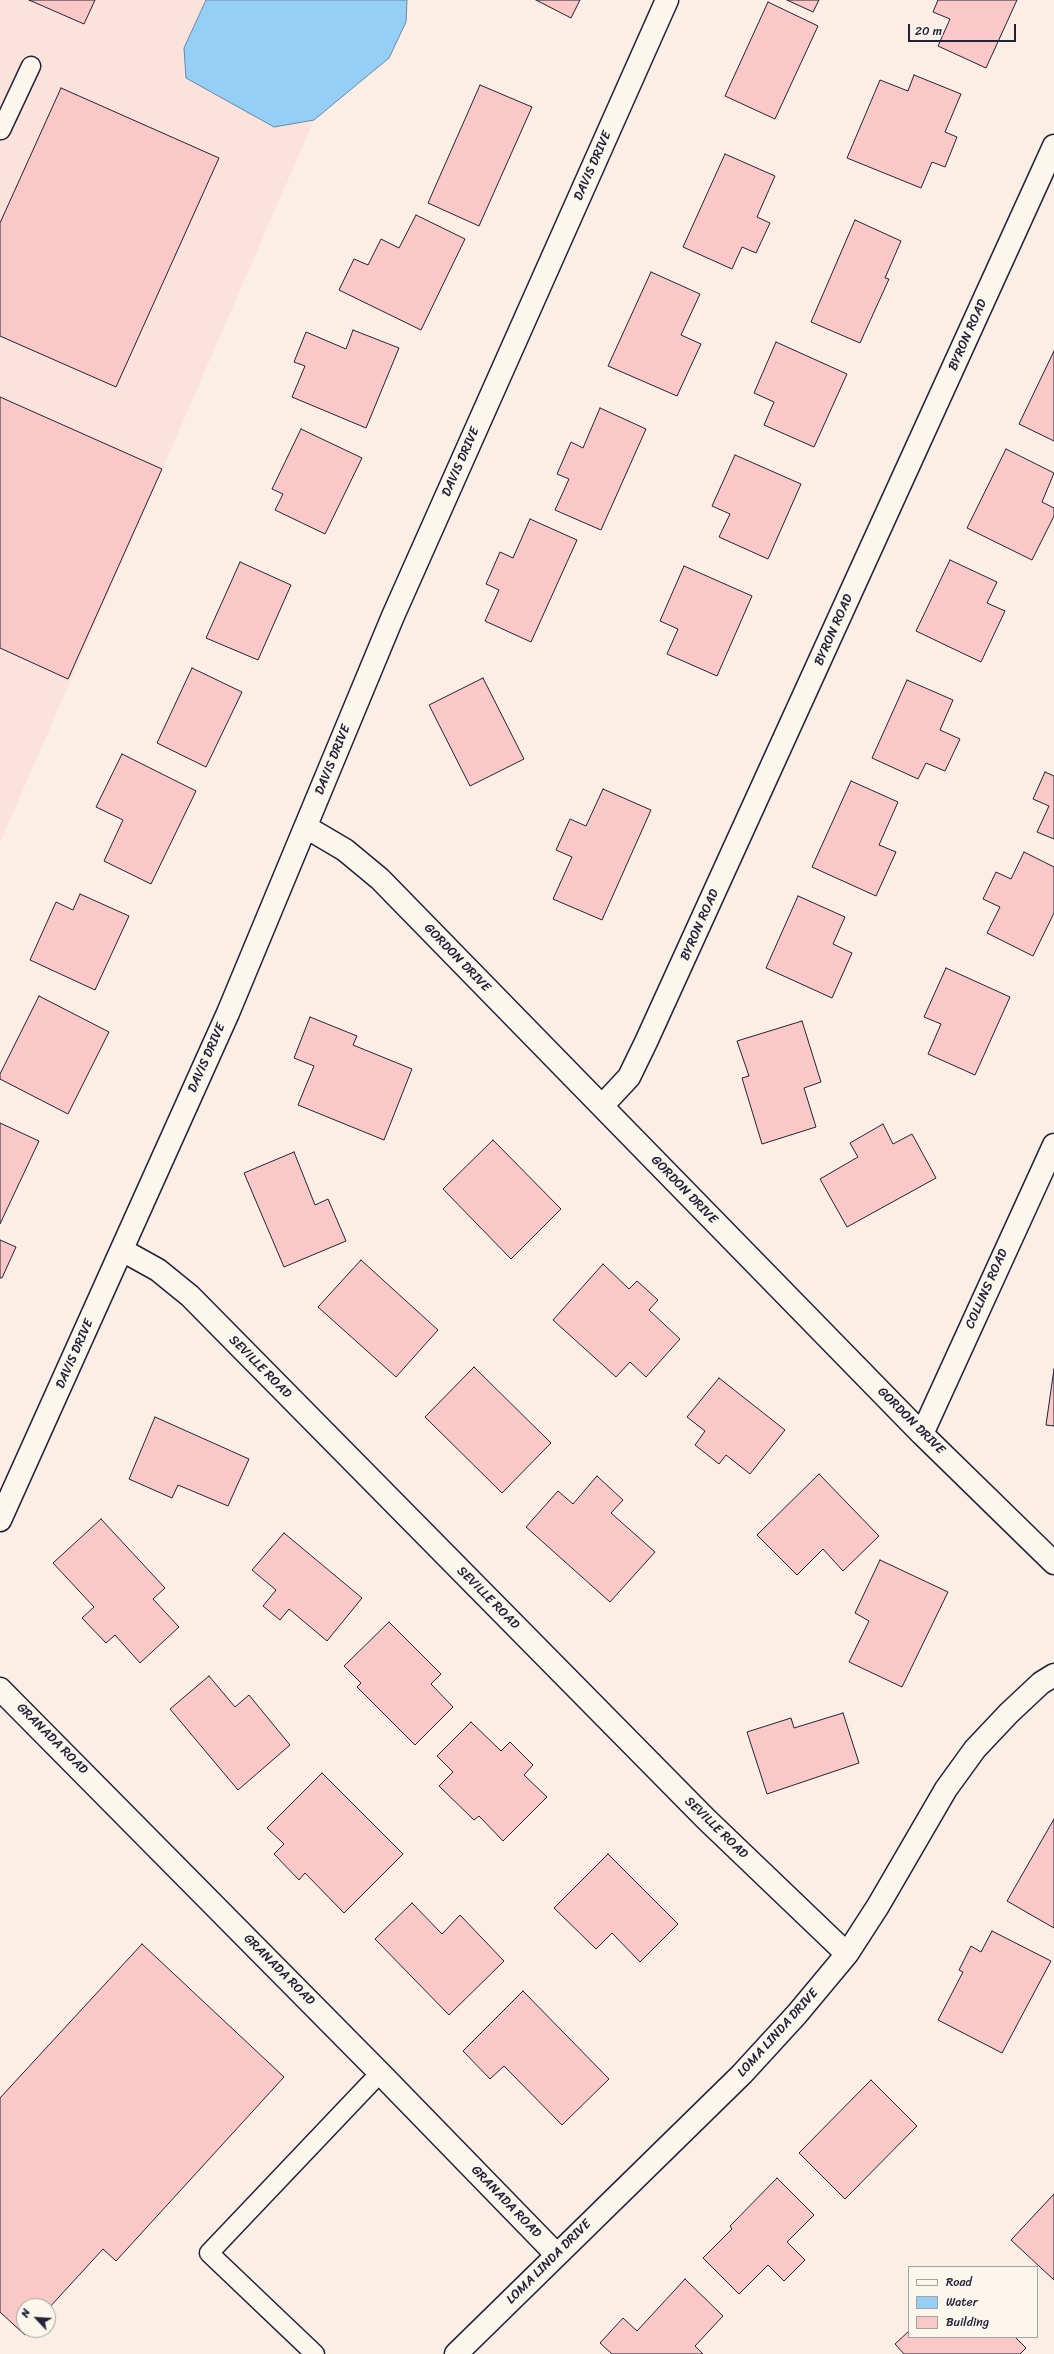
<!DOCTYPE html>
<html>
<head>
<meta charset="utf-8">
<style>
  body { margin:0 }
  #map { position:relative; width:1054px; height:2354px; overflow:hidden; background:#fbeee5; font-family:Sriracha,sans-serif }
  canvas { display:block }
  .legend { position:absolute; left:908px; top:2266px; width:130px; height:72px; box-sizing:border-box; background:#fbf7ec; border:1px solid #a4a2a5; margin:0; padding:5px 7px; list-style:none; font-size:12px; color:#22223b }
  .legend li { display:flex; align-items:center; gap:8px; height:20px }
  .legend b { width:20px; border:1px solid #a4a2a5 }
  .north { position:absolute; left:16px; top:2298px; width:40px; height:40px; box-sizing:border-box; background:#fbf7ec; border:1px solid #a4a2a5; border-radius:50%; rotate:295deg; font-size:11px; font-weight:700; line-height:16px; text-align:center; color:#22223b }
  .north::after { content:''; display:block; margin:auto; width:14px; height:18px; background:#22223b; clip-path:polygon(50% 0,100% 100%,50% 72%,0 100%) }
  .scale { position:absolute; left:908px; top:24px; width:108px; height:18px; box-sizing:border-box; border:2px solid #22223b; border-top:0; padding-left:5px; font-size:12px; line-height:14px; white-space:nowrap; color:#22223b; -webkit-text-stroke:3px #fbf7ec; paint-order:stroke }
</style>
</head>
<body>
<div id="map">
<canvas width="1054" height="2354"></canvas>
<ul class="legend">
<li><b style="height:5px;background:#fbf7ec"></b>Road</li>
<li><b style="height:11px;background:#95cff5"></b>Water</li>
<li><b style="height:11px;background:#fac9c7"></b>Building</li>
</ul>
<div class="north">N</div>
<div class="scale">20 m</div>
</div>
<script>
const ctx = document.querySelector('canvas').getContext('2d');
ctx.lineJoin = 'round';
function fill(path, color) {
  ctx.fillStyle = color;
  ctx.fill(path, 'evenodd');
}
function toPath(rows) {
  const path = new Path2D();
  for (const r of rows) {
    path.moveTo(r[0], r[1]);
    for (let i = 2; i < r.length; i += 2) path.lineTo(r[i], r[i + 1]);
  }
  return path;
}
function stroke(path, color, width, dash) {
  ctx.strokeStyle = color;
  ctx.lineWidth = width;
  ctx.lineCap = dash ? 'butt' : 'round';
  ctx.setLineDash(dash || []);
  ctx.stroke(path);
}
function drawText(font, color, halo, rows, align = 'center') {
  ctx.font = font + ' Sriracha,sans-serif';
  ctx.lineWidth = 4;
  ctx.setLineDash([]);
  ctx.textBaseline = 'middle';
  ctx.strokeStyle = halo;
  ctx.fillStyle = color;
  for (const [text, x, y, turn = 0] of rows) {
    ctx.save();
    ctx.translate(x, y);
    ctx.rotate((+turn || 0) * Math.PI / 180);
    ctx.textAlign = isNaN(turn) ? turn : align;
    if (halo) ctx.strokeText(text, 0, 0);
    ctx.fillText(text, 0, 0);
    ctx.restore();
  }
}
fill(toPath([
  [0,0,206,0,184,48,273,127,314,120,0,843]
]), '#fbe3dc');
const water = toPath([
  [206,0,407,0,406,22,389,58,314,120,274,127,186,78,184,48,206,0]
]);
fill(water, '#95cff5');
stroke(water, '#678aab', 1);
const building = toPath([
  [29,0,95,0,84,24,29,0],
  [536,0,580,0,571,18,536,0],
  [787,0,819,0,813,12,787,0],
  [938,0,1017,0,986,68,938,46,950,19,933,12,938,0],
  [768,2,818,26,775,119,725,96,768,2],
  [914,75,961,94,945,132,957,137,945,167,932,162,921,188,847,158,880,80,908,91,914,75],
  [480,85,532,107,479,226,428,203,480,85],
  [61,88,219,158,116,387,0,336,0,223,61,88],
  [725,154,775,176,757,217,770,223,756,253,742,247,732,269,683,247,725,154],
  [416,215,465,239,421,330,339,290,354,259,368,265,381,239,399,248,416,215],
  [855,220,901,241,885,278,889,279,860,343,811,322,855,220],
  [651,272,700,294,681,335,701,344,677,396,608,366,651,272],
  [353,330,399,348,366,428,292,397,305,366,294,362,306,332,346,349,353,330],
  [776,342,847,374,814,447,764,425,774,402,754,393,776,342],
  [1054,351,1054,441,1019,424,1054,351],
  [0,397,162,469,68,679,0,648,0,397],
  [600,408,646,429,601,530,555,510,569,479,557,474,571,442,583,448,600,408],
  [301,429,362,458,325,534,275,510,283,494,272,489,301,429],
  [1006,449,1054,473,1042,502,1054,508,1054,516,1032,560,967,528,1006,449],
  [735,455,801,484,768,559,719,537,730,514,712,506,735,455],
  [530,519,577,540,531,642,485,621,499,590,486,584,500,552,513,558,530,519],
  [950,560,997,582,987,603,1005,611,981,662,916,631,950,560],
  [240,562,291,585,258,660,206,638,240,562],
  [684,566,752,596,717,676,667,654,678,629,660,621,684,566],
  [192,668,242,692,206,767,157,743,192,668],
  [483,678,524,759,470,786,429,705,483,678],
  [907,680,953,700,940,730,960,739,945,771,926,763,918,779,872,758,907,680],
  [122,754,196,791,151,884,104,861,123,820,96,807,122,754],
  [1045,772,1054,776,1054,839,1037,832,1049,806,1033,799,1045,772],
  [851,781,898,802,879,845,896,852,876,896,812,867,851,781],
  [603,789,651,810,602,920,553,899,572,857,556,850,570,819,586,826,603,789],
  [1024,852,1054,867,1054,913,1033,956,987,933,1000,907,983,899,996,872,1011,879,1024,852],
  [80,894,129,916,95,990,30,960,56,902,73,910,80,894],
  [798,896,845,917,833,944,852,953,832,998,766,968,798,896],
  [946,968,1010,997,975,1075,928,1054,941,1024,924,1017,946,968],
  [39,996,109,1032,68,1114,0,1079,0,1074,39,996],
  [310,1017,357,1036,353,1045,412,1069,384,1140,298,1105,314,1066,294,1058,310,1017],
  [802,1021,821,1082,804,1088,816,1127,762,1144,742,1078,749,1076,737,1041,802,1021],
  [0,1123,39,1141,0,1224,0,1123],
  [883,1124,893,1144,912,1134,936,1178,847,1227,820,1179,858,1157,850,1143,883,1124],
  [493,1140,561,1209,511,1259,443,1189,493,1140],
  [294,1152,315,1205,328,1199,346,1241,284,1267,244,1173,294,1152],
  [0,1240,16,1247,2,1278,0,1278,0,1240],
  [361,1260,438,1330,396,1377,318,1307,361,1260],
  [603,1264,629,1289,637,1281,658,1300,649,1310,680,1339,646,1377,630,1362,616,1377,553,1320,603,1264],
  [474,1367,551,1443,502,1493,425,1417,474,1367],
  [1054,1369,1054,1426,1046,1425,1054,1369],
  [719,1378,785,1430,750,1474,726,1455,719,1464,695,1445,705,1431,687,1417,719,1378],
  [155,1417,249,1459,228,1506,178,1485,172,1498,129,1479,155,1417],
  [819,1474,879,1536,843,1571,823,1549,797,1575,757,1535,819,1474],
  [597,1476,623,1500,611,1513,655,1552,610,1602,526,1527,558,1491,573,1504,597,1476],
  [101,1519,165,1588,153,1599,179,1627,140,1663,115,1635,106,1643,82,1618,94,1607,53,1563,101,1519],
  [284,1533,362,1598,327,1641,289,1609,280,1620,263,1606,276,1590,252,1570,284,1533],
  [880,1560,948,1592,902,1687,849,1662,869,1621,855,1613,880,1560],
  [389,1622,441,1674,431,1684,453,1707,415,1745,357,1687,361,1683,344,1666,389,1622],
  [209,1676,235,1707,249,1695,290,1745,238,1790,170,1709,209,1676],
  [843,1713,859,1763,767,1794,747,1732,791,1718,794,1728,843,1713],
  [471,1722,501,1751,510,1742,533,1765,524,1775,547,1797,503,1841,479,1816,474,1820,439,1786,453,1772,437,1756,471,1722],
  [322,1773,403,1854,344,1913,305,1873,299,1880,274,1854,284,1844,267,1828,322,1773],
  [1054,1819,1054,1928,1007,1901,1054,1819],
  [608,1854,678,1924,640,1962,612,1933,596,1949,554,1908,608,1854],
  [412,1903,442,1934,460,1915,504,1961,449,2015,375,1939,412,1903],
  [992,1931,1051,1961,1002,2053,938,2020,963,1972,959,1970,971,1946,981,1952,992,1931],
  [142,1944,284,2077,116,2261,103,2249,48,2309,48,2306,24,2306,24,2330,29,2330,25,2335,0,2312,0,2098,142,1944],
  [523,1991,609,2079,562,2125,504,2066,490,2079,463,2051,523,1991],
  [871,2080,917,2126,845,2199,799,2153,871,2080],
  [777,2178,814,2215,787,2242,805,2260,784,2281,768,2265,739,2294,703,2258,732,2229,730,2226,777,2178],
  [1054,2194,1054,2280,1011,2240,1054,2194],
  [685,2279,723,2316,695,2346,703,2354,612,2354,600,2343,623,2318,637,2331,685,2279],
  [909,2331,909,2337,1015,2337,1026,2348,1020,2354,904,2354,895,2344,909,2331]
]);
fill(building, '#fac9c7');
stroke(building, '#22223b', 1);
const service = toPath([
  [1,130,31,66],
  [315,2354,209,2253,380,2073]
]);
const minor = toPath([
  [306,827,345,850,380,879,922,1434,1054,1563],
  [602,1106,629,1077,646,1042,1054,146],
  [122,1250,158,1270,190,1296,706,1819,847,1954],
  [922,1434,1054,1145],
  [0,1520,228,1013,393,616,667,0],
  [0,1689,380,2073,556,2254],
  [456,2354,742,2074,797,2014,847,1954,878,1906,946,1789,975,1749,1009,1713,1041,1683,1054,1675]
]);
stroke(service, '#22223b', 21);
stroke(minor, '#22223b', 25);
stroke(service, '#fbf7ec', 18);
stroke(minor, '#fbf7ec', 22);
drawText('13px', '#22223b', '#fbf7ec', [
  ["DAVIS DRIVE",593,166,-66],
  ["BYRON ROAD",968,335,-66],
  ["DAVIS DRIVE",461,462,-66],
  ["BYRON ROAD",834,630,-66],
  ["DAVIS DRIVE",333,760,-68],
  ["BYRON ROAD",700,925,-66],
  ["GORDON DRIVE",457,958,46],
  ["DAVIS DRIVE",207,1058,-66],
  ["GORDON DRIVE",684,1190,46],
  ["COLLINS ROAD",987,1289,-66],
  ["DAVIS DRIVE",75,1354,-66],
  ["SEVILLE ROAD",260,1367,45],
  ["GORDON DRIVE",911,1421,45],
  ["SEVILLE ROAD",488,1598,45],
  ["GRANADA ROAD",52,1739,45],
  ["SEVILLE ROAD",716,1828,44],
  ["GRANADA ROAD",279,1970,45],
  ["LOMA LINDA DRIVE",778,2033,-48],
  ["GRANADA ROAD",506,2202,46],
  ["LOMA LINDA DRIVE",549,2262,-45]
]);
</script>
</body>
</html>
